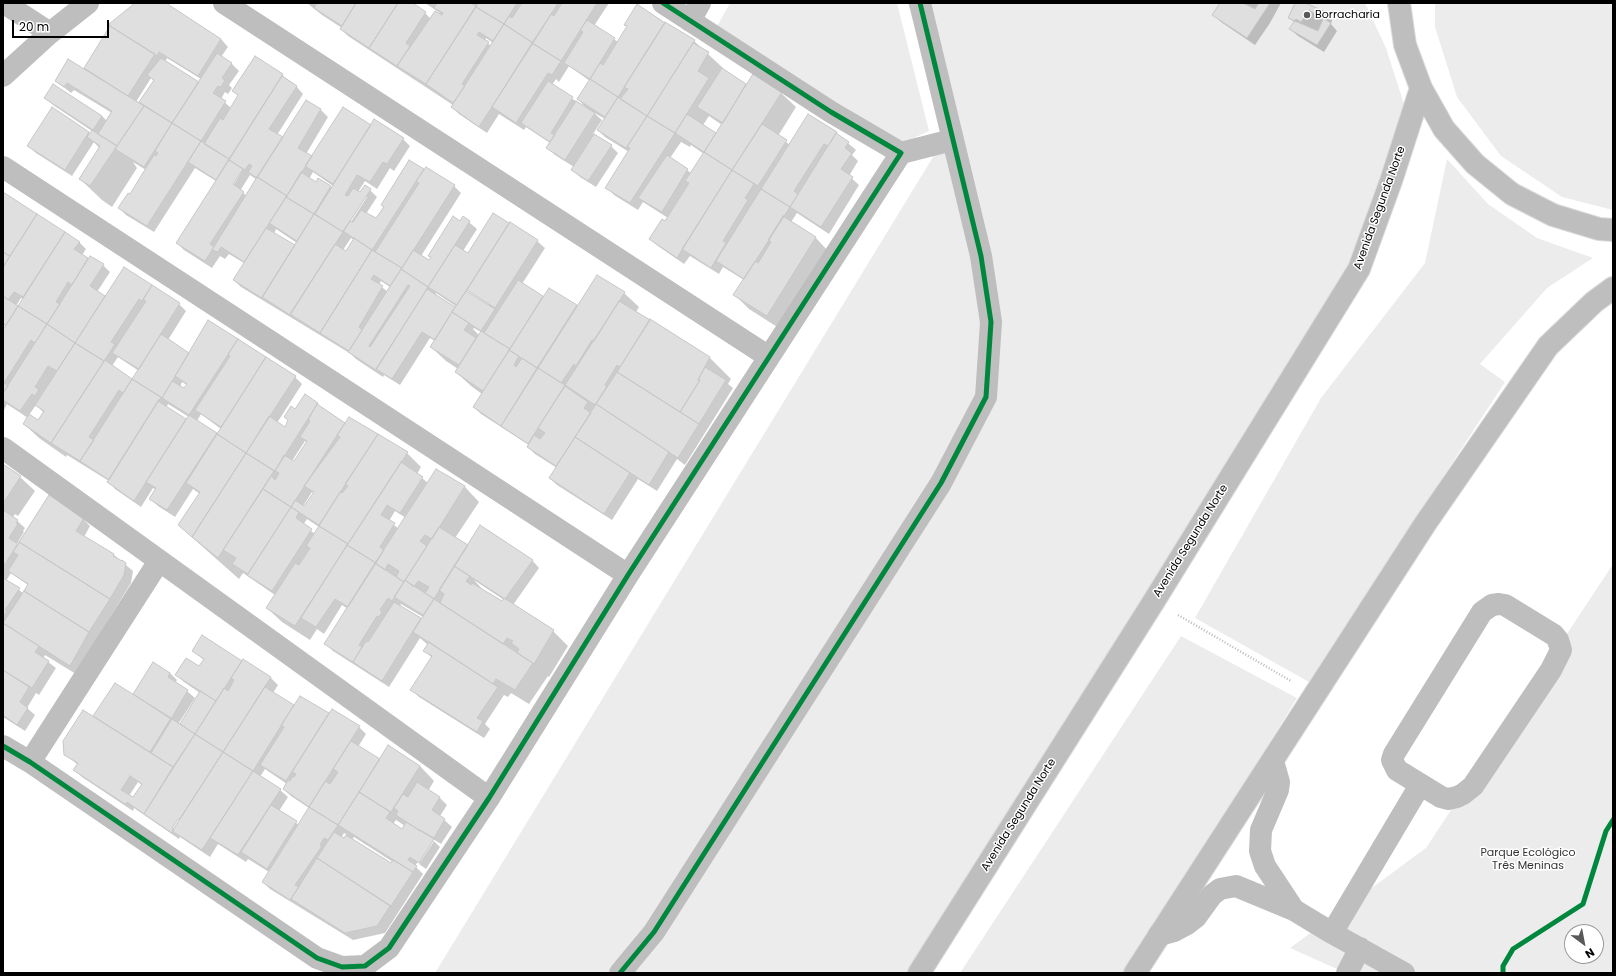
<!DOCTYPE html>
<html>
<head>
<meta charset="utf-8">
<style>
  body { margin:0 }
  #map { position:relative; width:1616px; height:976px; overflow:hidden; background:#fff; font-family:Poppins,sans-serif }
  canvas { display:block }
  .frame { position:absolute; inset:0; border:4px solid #000; pointer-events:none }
  .north { position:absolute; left:1564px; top:924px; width:40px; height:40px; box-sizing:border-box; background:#fff; border:1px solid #999; border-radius:50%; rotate:148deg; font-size:11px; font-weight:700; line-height:16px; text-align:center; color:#000 }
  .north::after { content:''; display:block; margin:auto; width:14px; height:18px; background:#595959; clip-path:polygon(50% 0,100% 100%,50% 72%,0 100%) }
  .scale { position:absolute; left:12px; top:20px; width:97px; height:18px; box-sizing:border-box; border:2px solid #000; border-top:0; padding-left:5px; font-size:12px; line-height:14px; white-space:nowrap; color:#000; -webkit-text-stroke:3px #fff; paint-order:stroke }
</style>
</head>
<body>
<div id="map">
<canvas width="1616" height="976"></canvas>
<div class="frame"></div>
<div class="north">N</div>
<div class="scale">20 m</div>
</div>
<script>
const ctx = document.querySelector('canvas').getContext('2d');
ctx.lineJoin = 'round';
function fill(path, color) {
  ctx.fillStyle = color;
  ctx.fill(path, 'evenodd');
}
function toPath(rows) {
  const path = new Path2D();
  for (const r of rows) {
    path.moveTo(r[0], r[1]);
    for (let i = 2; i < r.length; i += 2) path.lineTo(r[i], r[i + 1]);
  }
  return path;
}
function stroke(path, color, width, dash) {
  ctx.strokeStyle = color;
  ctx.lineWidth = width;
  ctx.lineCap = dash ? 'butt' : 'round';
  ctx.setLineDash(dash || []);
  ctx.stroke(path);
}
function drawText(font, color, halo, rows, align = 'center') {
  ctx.font = font + ' Poppins,sans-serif';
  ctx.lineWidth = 3;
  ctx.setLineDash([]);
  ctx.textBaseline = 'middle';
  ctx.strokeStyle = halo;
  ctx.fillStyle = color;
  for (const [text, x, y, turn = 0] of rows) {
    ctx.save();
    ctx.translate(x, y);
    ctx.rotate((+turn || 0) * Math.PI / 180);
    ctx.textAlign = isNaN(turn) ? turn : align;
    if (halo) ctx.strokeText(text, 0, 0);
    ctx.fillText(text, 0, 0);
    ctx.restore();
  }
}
fill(toPath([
  [730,3,897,3,929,131,888,150,714,32],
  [908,3,1365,3,1386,48,1404,104,1354,283,918,973,435,973,944,139],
  [1435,3,1613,3,1613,210,1562,197,1501,156,1457,97,1435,27],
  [1447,159,1488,204,1537,238,1593,258,1547,288,1480,364,1505,382,1309,682,1195,618,1321,398,1425,263],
  [1613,564,1613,973,1346,973,1290,948,1426,848],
  [1572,932,1596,932,1596,956,1572,956],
  [1181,636,1297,698,1128,973,960,973]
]), '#ececec');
fill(toPath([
  [137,3,164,3,221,39,228,47,221,57,232,64,239,71,229,85,232,88,228,94,225,92,221,99,231,108,239,96,234,91,282,75,296,86,303,94,277,135,283,139,307,101,321,110,328,117,306,154,312,157,371,126,403,139,410,146,394,171,390,168,377,189,365,181,358,192,360,193,370,190,377,197,366,214,376,220,409,161,454,186,461,193,421,256,429,262,432,258,429,255,464,218,477,229,463,251,469,254,494,215,537,241,545,248,522,284,543,298,550,289,578,307,624,293,639,307,636,312,710,358,731,379,728,384,733,388,685,465,677,459,657,491,638,479,612,520,557,485,550,478,557,468,535,454,528,447,529,445,481,414,474,407,482,394,471,386,456,372,458,369,446,361,431,347,435,341,430,338,400,385,384,375,383,377,356,359,351,354,241,287,234,280,244,263,229,254,225,259,220,256,212,268,184,250,177,243,216,181,195,168,154,232,126,215,119,208,130,196,146,170,133,162,137,168,112,207,102,200,80,179,100,149,94,142,72,176,36,153,29,146,88,132,90,134,92,131,53,105,46,98,102,116,107,121,112,113,74,90,71,93,56,81,84,69,112,26],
  [167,58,201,79,199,83,165,62],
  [151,78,154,81,139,104,136,102],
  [240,171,242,171,231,189,229,188],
  [313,172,333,186,332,188,319,179,316,183,309,179],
  [250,175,257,180,247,196,240,191],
  [364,197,367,197,349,225,347,224],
  [276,229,297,243,295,247,274,234],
  [351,238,354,240,347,252,343,250],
  [381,281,390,287,388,292,379,285],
  [467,289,489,304,488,305,464,291],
  [436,293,457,307,456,309,435,295],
  [474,328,481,332,479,335,473,329],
  [307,3,410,3,425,13,431,19,440,13,425,3,609,3,594,26,618,42,628,27,625,24,694,41,723,68,722,69,747,86,781,93,796,107,778,136,790,145,836,133,856,150,852,155,858,161,849,176,859,185,829,234,797,213,791,222,815,237,829,252,782,330,749,309,735,295,744,280,723,267,719,274,690,256,684,264,658,246,650,239,668,218,643,202,638,210,614,195,607,187,629,152,605,137,598,130,605,119,593,112,602,120,593,134,611,146,618,153,596,187,580,177,573,170,574,167,555,155,548,148,550,143,526,127,524,130,499,114,487,133,459,114,452,107,453,105,348,36,341,29,342,28,322,15],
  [486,38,493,43,491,46,485,41],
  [569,66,590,81,578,99,586,108,552,85,556,79,559,82],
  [709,116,722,125,716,134,703,125],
  [681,142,690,147,691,145,704,154,691,173,670,158],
  [1221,3,1281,3,1270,23,1255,45,1221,22,1214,15],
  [1296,3,1303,3,1325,13,1332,20,1331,24,1337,31,1324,52,1298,36,1290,29,1294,22,1289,17],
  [3,193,79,242,86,249,82,255,88,260,103,265,110,272,97,292,105,298,124,268,179,304,186,311,168,340,189,354,208,322,295,377,302,384,277,423,286,428,305,396,346,424,407,453,421,467,417,474,428,483,436,470,465,487,479,502,455,538,467,546,532,560,539,568,513,605,553,631,568,646,549,677,548,676,529,704,511,693,508,697,504,695,485,724,490,729,484,738,419,697,412,690,432,658,425,651,428,645,420,638,389,687,333,651,326,644,348,609,342,605,324,634,317,629,310,640,282,622,267,608,275,595,243,573,239,579,186,532,200,494,193,489,175,517,158,506,151,499,156,490,153,488,141,507,115,489,109,481,67,455,66,457,39,438,24,424,28,418,7,404,3,412,3,330,6,326,3,325],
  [21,298,23,299,19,307,16,306],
  [118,357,139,371,133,380,112,366],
  [182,382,187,385,184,389,180,387],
  [168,404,189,417,186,421,166,408],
  [36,405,44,413,39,421,29,415],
  [201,414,221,429,218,434,197,421],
  [305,441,307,442,294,463,292,461],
  [312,492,314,494,304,508,303,506],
  [395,511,406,518,399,529,389,521],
  [307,519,319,527,315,534,303,525],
  [474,580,504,600,502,603,484,591],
  [401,604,423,617,421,620,400,606],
  [3,465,20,477,35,491,18,516,15,514,13,517,25,528,23,531,24,532,16,545,83,519,90,526,84,537,114,555,133,571,131,583,96,640,84,679,45,655,43,658,56,668,39,695,36,693,27,708,35,715,25,731,3,717],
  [11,573,28,585,23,593,6,581],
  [202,637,271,678,278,685,273,693,294,707,301,697,329,715,333,710,359,727,366,734,358,747,380,760,389,747,420,766,434,781,428,791,440,798,447,805,440,816,452,827,441,844,433,839,432,841,415,866,423,874,385,933,353,940,270,889,263,882,269,872,248,859,246,862,218,844,210,857,180,837,179,839,134,808,133,811,82,777,75,770,78,765,65,754,94,718,115,684,133,696,153,663,170,673,177,680,175,683,187,691,195,698,177,726,179,727,200,693,184,682,177,675,200,667,204,660,193,651],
  [265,769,287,784,284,789,291,796,309,808,299,825,279,811,288,797,280,790,260,777],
  [138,782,142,785,133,799,129,796],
  [178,817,181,819,174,831,171,828],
  [396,820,405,826,402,830,393,824],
  [344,833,347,835,345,840,341,838],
  [354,837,393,862,391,865,352,840],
  [434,841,440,847,426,869,419,864]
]), '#0003');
const building = toPath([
  [135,3,166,3,221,39,198,76,159,52,157,56,110,26,109,24,135,3],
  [317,3,356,3,342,26,314,8,317,3],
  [356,3,398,3,369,48,340,29,356,3],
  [398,3,413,3,426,12,406,43,410,46,397,66,369,48,398,3],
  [437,3,471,3,476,6,426,84,397,66,435,11,442,15,443,13,434,8,437,3],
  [478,3,517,3,504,24,476,7,478,3],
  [522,3,558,3,533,43,504,24,509,16,512,18,522,3],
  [562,3,597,3,561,61,532,43,551,14,554,16,562,3],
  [1220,3,1270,3,1247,38,1212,15,1220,3],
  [1243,3,1259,3,1255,9,1243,3],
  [1295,3,1305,3,1326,12,1318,31,1288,18,1295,3],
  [637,4,665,23,618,97,590,79,600,63,603,65,627,26,624,25,637,4],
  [476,7,504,24,493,41,479,32,477,35,489,42,462,84,465,86,453,103,426,84,476,7],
  [1309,10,1331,23,1317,45,1289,29,1296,19,1301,22,1309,10],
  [587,20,615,38,590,79,564,63,583,32,580,30,587,20],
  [665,22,695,40,647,116,620,99,628,89,624,87,665,22],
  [504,24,533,43,479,127,451,107,504,24],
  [110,26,155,54,128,96,84,68,110,26],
  [532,43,561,61,552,75,548,73,516,123,492,107,532,43],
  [693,43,709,52,698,71,709,78,675,133,647,116,693,43],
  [217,53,232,63,222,78,225,80,221,87,218,86,213,93,226,101,201,141,172,123,217,53],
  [255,56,283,74,229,159,204,144,220,118,223,120,238,95,232,91,255,56],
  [161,58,199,82,172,123,139,102,154,80,147,75,161,58],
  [68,59,144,106,117,146,98,134,112,111,67,83,64,87,55,81,68,59],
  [722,68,746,84,723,123,697,107,722,68],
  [753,74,782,92,732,170,704,152,753,74],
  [282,76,297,86,269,129,283,137,257,178,248,172,252,166,249,164,245,170,229,160,282,76],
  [590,79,618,97,605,117,577,99,590,79],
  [548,81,573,97,551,133,555,135,550,142,521,123,548,81],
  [53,84,102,116,93,130,44,98,53,84],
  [618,97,647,116,626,148,597,130,618,97],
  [306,100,321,109,298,148,312,156,287,196,257,177,306,100],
  [576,101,595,113,565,160,546,148,576,101],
  [144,106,172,123,144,167,115,149,144,106],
  [52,107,89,132,65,170,27,146,52,107],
  [343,107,371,125,333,184,305,166,343,107],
  [687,114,716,133,704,152,675,133,687,114],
  [808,114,837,132,828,146,824,144,794,191,798,194,790,207,761,189,808,114],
  [647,116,675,133,630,203,605,188,630,148,627,147,647,116],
  [374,119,404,138,387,164,383,162,370,182,357,175,345,195,348,196,353,188,360,192,365,185,371,189,343,232,315,214,374,119],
  [172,123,201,141,147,226,118,208,128,193,130,194,154,155,156,156,158,153,155,151,172,123],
  [762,124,787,140,758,186,732,170,762,124],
  [92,130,117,146,90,186,79,179,100,146,87,137,92,130],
  [836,133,849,142,845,148,852,153,841,169,853,177,821,227,790,207,836,133],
  [594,134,612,145,588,181,571,170,594,134],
  [201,141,229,159,216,180,188,162,201,141],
  [704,152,732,170,677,258,649,239,662,219,665,221,689,183,685,181,704,152],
  [667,155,688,169,662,212,638,198,667,155],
  [229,160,243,169,233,184,244,192,210,244,214,247,205,261,176,243,229,160],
  [409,160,424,169,372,250,343,231,350,221,353,222,361,210,376,218,384,207,381,205,409,160],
  [426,167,455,185,402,268,375,252,419,183,416,181,426,167],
  [732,170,754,184,745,198,748,200,723,241,726,243,711,268,682,249,732,170],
  [301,172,316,182,318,178,331,186,314,214,286,197,301,172],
  [257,177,287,196,244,262,221,247,218,252,212,250,257,177],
  [761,189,790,207,744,279,716,261,761,189],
  [3,192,37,214,10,256,3,252,3,192],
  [286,197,314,214,297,241,269,223,286,197],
  [493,213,509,223,457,305,428,287,455,245,468,253,493,213],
  [37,214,65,232,23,297,14,292,8,300,3,296,3,267,37,214],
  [314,214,343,232,290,315,262,297,314,214],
  [453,216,460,221,463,216,470,221,428,287,401,269,413,250,429,260,431,257,428,256,453,216],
  [783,216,816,237,767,316,733,295,755,261,758,263,771,242,768,240,783,216],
  [510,222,538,240,495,308,467,290,510,222],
  [266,228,295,245,262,298,233,280,266,228],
  [65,232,80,242,74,249,88,258,72,285,68,282,56,302,60,304,47,324,18,306,65,232],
  [354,238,372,250,320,333,290,314,335,244,346,251,354,238],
  [372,250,402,268,390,286,374,275,371,279,383,286,359,327,362,330,349,351,320,333,372,250],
  [3,252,10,256,3,267,3,252],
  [90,256,104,264,90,286,105,296,75,343,47,324,90,256],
  [124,267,152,285,142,301,139,299,111,342,115,344,104,361,75,343,124,267],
  [401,269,428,287,376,370,348,352,401,269],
  [408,285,410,286,370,347,369,346,408,285],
  [597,275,625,292,594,341,592,340,576,366,574,364,561,383,538,368,597,275],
  [518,280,543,296,510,349,484,333,518,280],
  [152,285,180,303,139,369,112,353,146,301,143,300,152,285],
  [549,288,577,305,537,368,509,350,549,288],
  [427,289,455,307,435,340,422,332,392,379,376,369,427,289],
  [466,291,495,309,481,331,452,312,466,291],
  [3,296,18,306,6,325,3,323,3,296],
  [619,301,650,320,620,367,617,365,605,385,607,386,595,405,565,385,619,301],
  [18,306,47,324,35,343,31,340,4,383,8,386,3,393,3,330,18,306],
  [452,312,469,323,464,330,476,338,459,365,430,347,452,312],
  [650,319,710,357,698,380,700,380,680,412,617,372,650,319],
  [208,320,238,339,189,415,162,398,172,381,184,388,187,384,175,376,208,320],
  [47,324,75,343,57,371,48,366,35,387,39,389,35,396,32,394,20,411,3,400,3,393,47,324],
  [481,331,510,349,483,391,455,372,481,331],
  [161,334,189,353,162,398,132,379,161,334],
  [238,339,266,357,221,427,195,410,230,356,228,354,238,339],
  [75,343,104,361,51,443,23,424,29,414,38,420,44,411,35,405,75,343],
  [509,350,519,356,514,365,516,367,522,358,537,368,501,426,473,407,509,350],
  [266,357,296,376,246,453,217,434,266,357],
  [105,360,132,379,123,393,119,390,89,437,94,440,80,461,51,443,105,360],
  [705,367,726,380,699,424,680,412,700,380,698,380,705,367],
  [538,368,565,385,528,444,501,426,538,368],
  [617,372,699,424,678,458,596,404,617,372],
  [132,379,161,397,109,480,80,461,132,379],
  [565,386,588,402,584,408,591,413,556,466,527,447,534,435,540,439,545,433,538,428,565,386],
  [305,394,318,403,275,471,246,453,269,416,285,427,288,420,284,417,291,406,295,409,305,394],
  [158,401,186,419,134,501,107,482,158,401],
  [317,404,345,423,291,507,263,489,271,476,275,480,279,473,275,471,284,455,294,461,307,441,300,437,310,421,308,420,317,404],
  [596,404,669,452,649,485,575,437,596,404],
  [189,415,217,433,167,510,149,499,156,488,146,482,189,415],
  [349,417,378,434,319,525,291,507,295,500,304,506,314,492,304,486,340,437,337,435,349,417],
  [217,434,246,453,192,537,178,525,200,492,186,483,217,434],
  [378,434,408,452,348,544,319,526,340,492,342,493,348,486,345,484,378,434],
  [575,437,630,473,604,514,549,478,575,437],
  [246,453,274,471,218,558,192,537,246,453],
  [401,462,423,477,400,513,387,505,381,515,395,523,380,547,384,550,376,563,347,545,401,462],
  [3,464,21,476,4,502,3,502,3,464],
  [436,469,465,486,432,539,425,535,420,541,427,546,404,582,396,577,399,571,388,564,385,570,375,563,436,469],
  [263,489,291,507,248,574,232,564,236,558,223,550,263,489],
  [49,495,84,518,76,531,114,554,113,556,122,561,122,560,126,563,124,575,110,599,19,542,49,495],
  [291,507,299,512,296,518,312,529,272,591,247,575,291,507],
  [3,510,18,520,16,523,18,524,9,538,18,544,3,567,3,510],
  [480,525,533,560,505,599,454,566,480,525],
  [319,526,348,544,295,626,266,608,295,563,299,565,310,548,306,546,319,526],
  [439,527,468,545,434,599,425,593,429,587,418,581,414,587,405,580,439,527],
  [19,542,110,599,89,632,24,591,28,584,8,571,18,555,13,552,19,542],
  [347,545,376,563,348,607,335,599,316,627,301,618,347,545],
  [375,563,404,582,392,601,388,598,380,610,382,612,379,617,377,616,359,645,362,647,353,662,324,644,375,563],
  [454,566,470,576,466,581,471,585,472,583,502,601,504,598,554,630,534,664,517,653,519,649,511,643,513,641,507,638,503,644,440,603,444,594,439,590,454,566],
  [3,578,20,588,5,610,7,611,3,617,3,578],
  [405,580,434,599,423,615,394,597,405,580],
  [24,591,89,632,70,666,3,623,24,591],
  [434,599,533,663,515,690,496,679,493,684,413,632,434,599],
  [394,602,421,618,382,681,353,662,366,641,368,642,394,602],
  [3,623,39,646,35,652,49,661,32,688,3,670,3,623],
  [202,635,242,661,216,701,175,675,186,658,199,666,204,659,192,651,202,635],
  [429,642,498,687,477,718,483,721,477,732,410,690,432,656,423,651,429,642],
  [243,659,271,677,223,752,195,734,224,688,228,691,234,680,231,678,243,659],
  [153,662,170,673,168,677,188,690,171,719,133,694,153,662],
  [3,670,29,687,20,702,28,708,17,725,3,715,3,670],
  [115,683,171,718,150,752,93,716,115,683],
  [265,687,294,705,253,771,223,752,265,687],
  [200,691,216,701,195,734,180,724,200,691],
  [300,696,329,713,286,781,260,765,284,727,281,725,300,696],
  [332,709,360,726,309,807,283,789,288,780,290,781,292,777,294,777,296,774,292,772,332,709],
  [83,710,173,767,144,814,127,802,125,804,73,770,78,763,64,755,63,741,83,710],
  [130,776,142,784,133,797,121,790,130,776],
  [172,719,195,734,173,767,151,753,172,719],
  [195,734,223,752,180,819,178,819,172,828,174,829,172,833,144,814,195,734],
  [351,741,380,759,338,825,309,807,325,781,330,784,338,772,333,769,351,741],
  [388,745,420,766,391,812,359,792,388,745],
  [223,752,253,771,202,850,172,831,223,752],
  [253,771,281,789,238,855,210,838,253,771],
  [417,782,440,797,432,810,445,819,434,838,420,830,420,831,396,815,398,811,394,808,403,794,408,797,417,782],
  [359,792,390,812,386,818,402,829,406,822,434,839,419,863,410,857,408,860,417,866,413,872,338,825,359,792],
  [271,805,297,821,267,869,241,852,271,805],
  [309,807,338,825,328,840,324,838,320,845,322,846,295,885,299,887,290,900,262,882,309,807],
  [334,832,344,838,346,835,391,863,393,860,413,872,391,906,317,858,334,832],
  [317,858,390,906,377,926,345,933,291,899,317,858]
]);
fill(building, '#dfdfdf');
stroke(building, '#c7c7c7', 1);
const major = toPath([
  [1399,3,1405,45,1421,88,1444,129,1475,164,1512,194,1553,215,1599,229,1613,230],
  [919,973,1154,601,1359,269,1391,181,1421,88],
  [1135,973,1425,524,1548,346,1594,302,1613,288]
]);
stroke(major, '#dbdbdb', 24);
stroke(toPath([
  [1178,615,1291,681]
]), '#b9b9b9', 2.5, [1, 2]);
stroke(toPath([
  [4,3,50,33],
  [224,3,769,357],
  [690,21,700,3],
  [3,76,50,33,88,3],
  [901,153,952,140],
  [3,167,628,575],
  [3,448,489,798],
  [1499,604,1505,605,1554,635,1558,640,1561,650,1551,670,1473,786,1463,794,1457,797,1448,799,1441,797,1397,770,1392,760,1394,754,1482,612,1492,605,1499,604],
  [3,746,30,762,317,958,342,967,365,966,389,948,489,798,628,575,901,153,831,112,663,3],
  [1273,761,1279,782,1278,790,1261,830,1260,851,1265,866,1294,910],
  [30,762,159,561],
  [1332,933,1420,785],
  [1159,935,1174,931,1187,924,1196,917,1212,895,1220,889,1236,886,1294,910,1332,933,1404,973],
  [620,973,654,932,941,483,986,397,991,322,981,256,920,3],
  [1347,973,1360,948]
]), '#bebebe', 22);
stroke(major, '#bebebe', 22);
stroke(toPath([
  [3,746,30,762,317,958,342,967,365,966,389,948,489,798,628,575,901,153,831,112,663,3],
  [620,973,654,932,941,483,986,397,991,322,981,256,920,3],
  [1503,973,1503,966,1513,949,1583,904,1606,831,1613,820]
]), '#00873e', 5);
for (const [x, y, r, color] of [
  [1307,15,4,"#595959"]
]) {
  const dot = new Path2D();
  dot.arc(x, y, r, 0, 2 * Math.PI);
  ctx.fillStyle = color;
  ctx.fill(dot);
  stroke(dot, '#fff', 1.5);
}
drawText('11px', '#000', '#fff', [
  ["Borracharia",1315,15]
], 'left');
drawText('11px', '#000', '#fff', [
  ["Avenida Segunda Norte",1380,208,-70],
  ["Avenida Segunda Norte",1191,541,-58],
  ["Avenida Segunda Norte",1019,815,-58]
]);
drawText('11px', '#333', '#fff', [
  ["Parque Ecológico",1528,853],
  ["Três Meninas",1528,866]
]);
</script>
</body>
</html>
